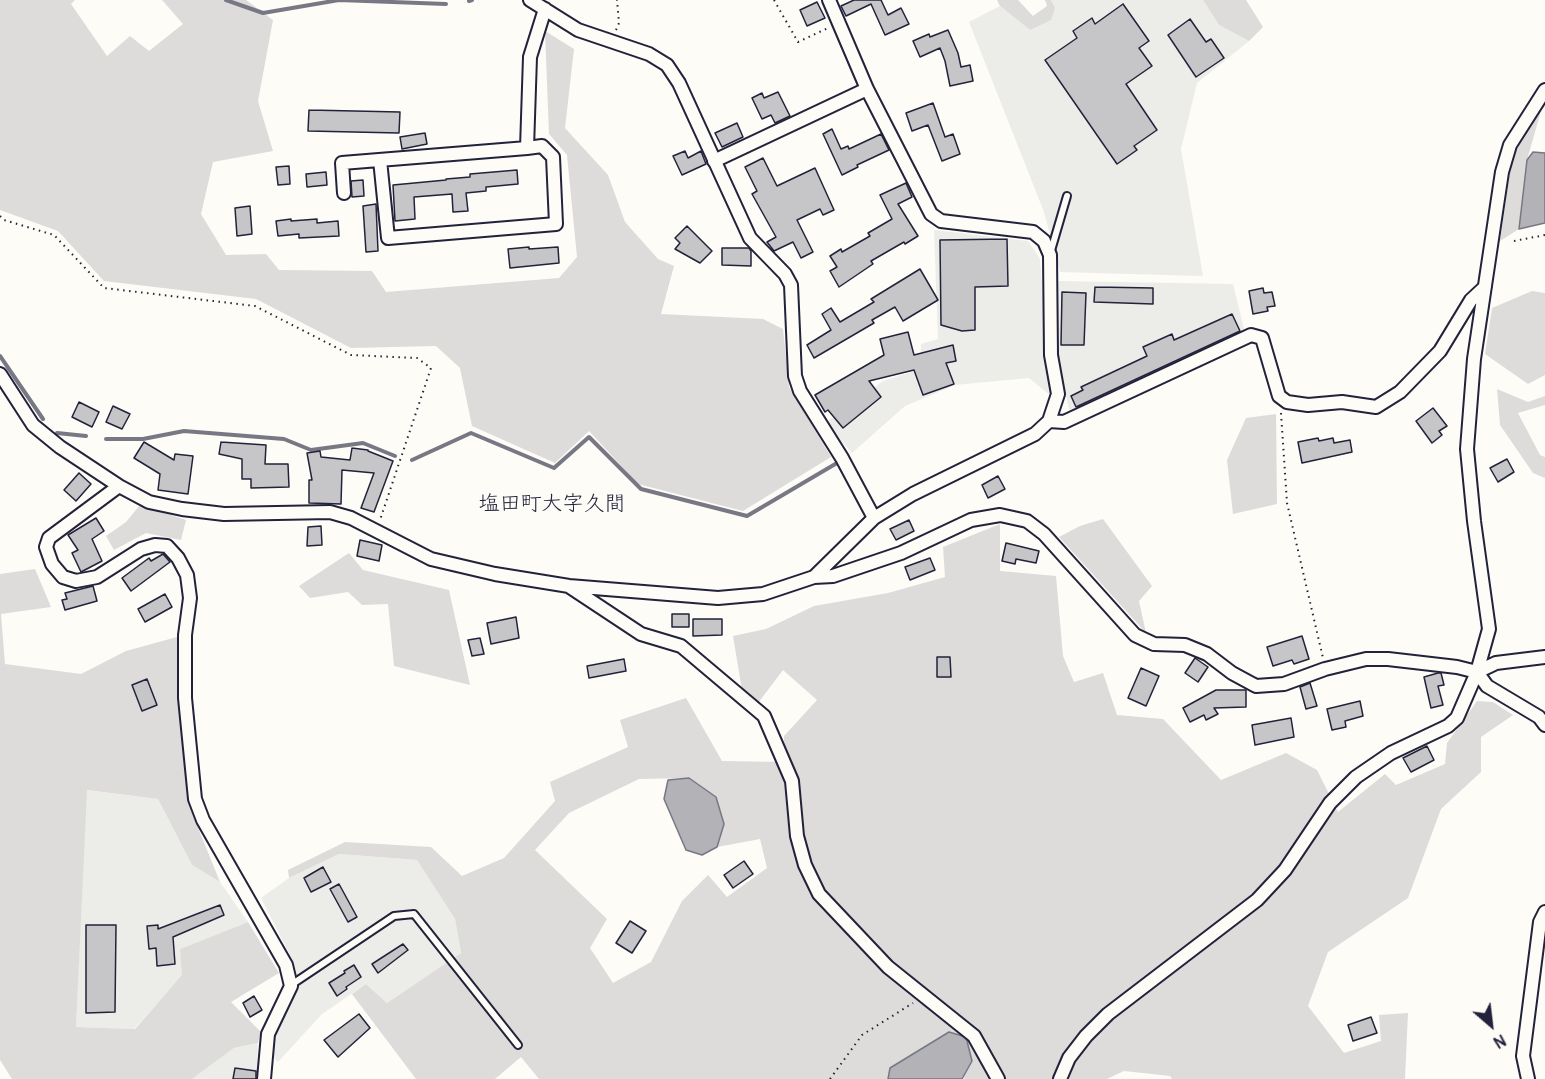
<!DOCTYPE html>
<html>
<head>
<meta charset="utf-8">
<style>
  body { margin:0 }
  #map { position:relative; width:1545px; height:1079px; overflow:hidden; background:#fdfcf7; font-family:Pangolin,sans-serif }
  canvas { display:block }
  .north { position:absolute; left:1461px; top:995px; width:60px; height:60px; -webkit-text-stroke:4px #fdfcf7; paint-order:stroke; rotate:152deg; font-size:16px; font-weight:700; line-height:24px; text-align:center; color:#22223b }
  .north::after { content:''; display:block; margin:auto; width:21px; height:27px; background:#22223b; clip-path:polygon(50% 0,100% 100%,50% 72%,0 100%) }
</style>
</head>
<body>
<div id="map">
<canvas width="1545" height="1079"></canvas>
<div class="north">N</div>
</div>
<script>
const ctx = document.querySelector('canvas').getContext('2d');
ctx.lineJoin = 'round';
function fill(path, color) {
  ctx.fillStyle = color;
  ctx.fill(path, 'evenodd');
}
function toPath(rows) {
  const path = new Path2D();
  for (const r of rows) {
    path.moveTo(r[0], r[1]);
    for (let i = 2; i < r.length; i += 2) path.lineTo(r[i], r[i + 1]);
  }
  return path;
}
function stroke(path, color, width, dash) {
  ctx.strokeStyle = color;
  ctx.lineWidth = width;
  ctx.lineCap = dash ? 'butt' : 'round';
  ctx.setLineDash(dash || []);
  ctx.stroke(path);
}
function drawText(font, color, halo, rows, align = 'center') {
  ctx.font = font + ' Pangolin,"Klee One",sans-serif';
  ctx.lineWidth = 5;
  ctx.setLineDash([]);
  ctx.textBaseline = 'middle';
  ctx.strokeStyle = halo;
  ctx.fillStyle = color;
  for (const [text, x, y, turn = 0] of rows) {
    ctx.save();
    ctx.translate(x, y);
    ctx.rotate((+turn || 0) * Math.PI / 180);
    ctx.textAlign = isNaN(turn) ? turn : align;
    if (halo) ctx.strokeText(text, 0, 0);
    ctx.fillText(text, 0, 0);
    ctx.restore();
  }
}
fill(toPath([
  [1051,0,1203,0,1219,25,1249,41,1197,83,1181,149,1203,276,1060,272,1044,212,969,22,1000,6,1030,30,1055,8],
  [934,230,1028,241,1040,259,1051,396,1029,378,955,385,905,406,852,453,825,423,883,381,921,369,921,344,938,339],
  [1058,281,1233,284,1245,333,1070,414,1058,354],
  [86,790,158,799,192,865,220,882,248,922,180,949,183,975,134,1029,76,1027],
  [339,854,417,860,455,919,461,953,387,1003,366,984,322,1014,278,1062,271,1055,275,1036,298,990,292,959,261,898,289,878],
  [258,1043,257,1079,192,1079,234,1048]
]), '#ecece9');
fill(toPath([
  [0,0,75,0,71,4,107,56,130,36,149,51,183,24,162,0,246,0,273,20,258,101,273,151,213,162,201,214,226,255,266,254,279,270,372,271,386,292,559,278,577,257,567,155,549,134,545,31,574,49,565,128,608,175,625,222,658,259,674,266,661,314,763,319,783,329,789,387,831,457,743,511,638,484,589,431,555,463,472,426,460,368,436,346,351,348,256,299,104,281,58,231,0,210],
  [997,0,1018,0,1033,16,1047,6,1045,0,1051,0,1055,8,1051,20,1030,30,1000,6],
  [1203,0,1246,0,1263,27,1249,41,1219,25],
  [1541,111,1527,160,1519,229,1500,241,1512,157],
  [1532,291,1545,293,1545,375,1528,384,1485,354,1492,308],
  [1497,389,1528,402,1545,396,1545,405,1518,413,1540,455,1545,457,1545,478,1533,473,1500,425],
  [1276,414,1277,504,1233,514,1227,460,1246,418],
  [140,505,186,520,181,540,146,533,114,550,106,536,126,522],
  [1103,519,1152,586,1139,601,1146,633,1059,537,1080,526],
  [1000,524,1000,571,1056,576,1063,656,1074,682,1103,673,1117,715,1163,719,1221,780,1286,753,1317,770,1338,812,1385,774,1396,785,1445,764,1447,743,1477,701,1493,702,1513,715,1481,737,1481,772,1441,809,1408,898,1328,952,1308,1006,1344,1053,1381,1041,1379,1015,1408,1013,1405,1079,1172,1079,1170,1076,1124,1071,1107,1079,965,1079,964,1077,972,1061,890,1068,888,1079,539,1079,521,1057,495,1079,416,1079,352,994,366,984,387,1003,461,953,455,919,417,860,339,854,289,878,288,870,345,842,431,847,462,876,504,858,555,801,550,782,628,747,620,720,686,698,722,761,784,762,784,736,817,700,783,670,758,703,742,690,733,636,766,629,814,606,888,593,945,577,943,547],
  [689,778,724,824,717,847,760,839,767,868,727,897,708,875,682,901,651,962,613,983,590,948,607,919,535,850,569,813,639,779],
  [349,553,363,570,449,590,470,685,394,666,388,604,362,605,348,592,310,598,299,586],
  [35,569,51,607,1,614,5,664,81,674,126,651,177,637,178,698,192,813,220,882,192,865,158,799,87,790,76,1027,135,1029,182,975,180,949,248,922,279,973,231,1002,261,1032,258,1043,234,1048,192,1079,12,1079,0,1060,0,574]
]), '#dddcdb');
const water = toPath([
  [1533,152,1545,153,1545,223,1519,229,1527,160,1533,152],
  [689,778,716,797,724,824,717,847,702,855,686,850,664,799,668,780,689,778],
  [949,1032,966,1037,972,1061,962,1079,888,1079,890,1068,949,1032]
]);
fill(water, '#b2b2b7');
stroke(water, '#787885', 1.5);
stroke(toPath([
  [226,0,263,13,339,0,446,4],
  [469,1,472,0],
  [0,356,43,419],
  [57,433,86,436],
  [106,439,143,439,184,431,284,439,311,450,363,443,395,456],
  [412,460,471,433,554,468,589,437,641,489,747,516,837,463]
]), '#787885', 4);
const building = toPath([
  [854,0,881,0,888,15,901,8,909,24,885,35,871,4,846,16,841,6,854,0],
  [817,2,825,18,807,26,800,10,817,2],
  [1123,4,1149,41,1139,48,1152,66,1126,84,1157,130,1134,146,1137,150,1117,164,1045,60,1077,38,1073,31,1092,18,1095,24,1123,4],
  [1190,19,1206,42,1211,39,1224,58,1196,77,1168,35,1190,19],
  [948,30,958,53,961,67,970,65,973,81,950,86,945,61,940,48,920,57,913,41,929,34,930,37,948,30],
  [778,92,790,116,775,123,771,115,762,119,752,98,762,93,764,98,778,92],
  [933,103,945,137,953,134,960,154,942,161,928,125,912,131,906,113,933,103],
  [309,110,400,112,399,133,308,131,309,110],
  [737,123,743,137,722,147,715,133,737,123],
  [832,129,841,149,848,146,849,149,881,134,889,150,857,165,858,167,842,175,823,134,832,129],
  [425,133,427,144,402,149,400,137,425,133],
  [685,151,688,158,701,151,706,164,682,175,673,156,685,151],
  [763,158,777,186,815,168,834,210,823,215,820,209,797,220,813,252,801,258,793,242,774,251,767,242,776,237,752,194,757,191,745,167,763,158],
  [289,166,290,184,278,185,276,167,289,166],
  [517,170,518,184,486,187,486,191,466,193,468,211,453,212,452,194,414,197,415,219,395,221,393,185,446,180,446,179,470,177,470,174,517,170],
  [326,172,327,185,307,187,306,174,326,172],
  [363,180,364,196,352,197,351,181,363,180],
  [906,183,912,197,898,204,918,236,905,244,904,242,871,261,873,264,839,287,830,271,837,267,830,256,841,249,842,252,870,236,868,233,892,219,880,195,906,183],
  [376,204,378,251,366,252,363,206,376,204],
  [250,206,252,234,237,236,235,208,250,206],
  [291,219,291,221,317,219,317,223,338,221,339,236,299,238,299,234,278,236,276,221,291,219],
  [687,226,712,251,700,263,675,249,680,243,675,238,687,226],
  [1007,239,1008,286,975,287,975,330,962,331,941,325,940,240,1007,239],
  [529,247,529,249,558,247,559,263,510,268,508,249,529,247],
  [722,248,749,248,751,251,751,266,722,265,722,248],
  [920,269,938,300,903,321,895,307,872,320,874,323,814,358,807,345,831,330,822,314,831,308,840,322,874,302,871,299,920,269],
  [1095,287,1153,288,1153,304,1094,302,1095,287],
  [1263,288,1264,293,1272,292,1275,306,1267,307,1268,311,1253,314,1249,291,1263,288],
  [1062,292,1086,293,1084,345,1061,345,1062,292],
  [1232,314,1240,331,1076,407,1071,396,1083,390,1081,387,1147,356,1143,347,1172,334,1174,340,1232,314],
  [908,332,914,355,953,345,956,361,946,363,954,384,923,395,914,370,869,381,881,397,843,428,828,410,825,412,815,395,884,355,880,339,908,332],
  [79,402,99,412,92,427,72,417,79,402],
  [113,406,130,414,122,429,106,422,113,406],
  [1433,408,1447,426,1439,431,1442,435,1432,443,1416,421,1433,408],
  [1318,438,1319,441,1333,438,1334,443,1350,440,1352,452,1302,463,1298,442,1318,438],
  [144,442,174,460,175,454,193,456,188,494,158,490,160,474,134,458,144,442],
  [221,442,266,445,265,464,288,464,289,487,251,488,251,479,242,479,242,459,219,454,221,442],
  [352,448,368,450,368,451,393,461,374,512,361,508,374,473,342,470,341,504,309,503,309,480,312,480,307,453,320,451,321,457,350,460,352,448],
  [1507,459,1514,472,1498,482,1490,468,1507,459],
  [79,473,91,484,76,501,64,490,79,473],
  [998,476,1005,489,988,498,982,485,998,476],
  [96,518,104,531,92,539,102,561,81,572,72,553,78,550,68,535,96,518],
  [909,520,914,531,896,540,890,529,909,520],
  [321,526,322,545,307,546,308,527,321,526],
  [360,540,382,545,379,561,357,556,360,540],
  [1006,543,1039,551,1036,563,1016,559,1015,564,1002,561,1006,543],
  [163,554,170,562,131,591,122,578,149,558,151,561,163,554],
  [930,558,935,570,910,580,905,567,930,558],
  [93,586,97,601,65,610,62,600,67,599,65,593,93,586],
  [165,594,172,607,145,622,138,609,165,594],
  [672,614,689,614,689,627,672,627,672,614],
  [516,617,519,638,491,644,487,623,516,617],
  [693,619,722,619,722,635,693,636,693,619],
  [1302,636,1309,659,1294,664,1292,660,1273,666,1267,647,1302,636],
  [480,638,484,654,472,656,468,640,480,638],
  [937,657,950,657,951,677,937,677,937,657],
  [1195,658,1208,667,1198,682,1185,673,1195,658],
  [624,659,626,671,589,678,587,666,624,659],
  [1141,668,1159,676,1146,706,1128,698,1141,668],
  [1438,673,1441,673,1444,685,1438,686,1443,705,1431,708,1424,677,1438,673],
  [147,679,157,705,142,711,132,685,147,679],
  [1310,683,1317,706,1306,709,1300,687,1310,683],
  [1216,690,1246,690,1246,707,1214,708,1218,714,1206,720,1204,715,1190,722,1183,708,1216,690],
  [1360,701,1363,716,1345,721,1346,727,1332,730,1327,709,1360,701],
  [1291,718,1294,737,1255,745,1252,725,1291,718],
  [1427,746,1434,760,1411,772,1403,758,1427,746],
  [744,861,753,874,733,888,724,875,744,861],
  [323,867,331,882,311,892,304,878,323,867],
  [339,884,357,917,348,922,330,889,339,884],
  [220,905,224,915,173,937,175,964,157,966,156,948,149,949,147,926,158,925,158,929,220,905],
  [630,921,646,931,632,953,616,943,630,921],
  [86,925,116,925,115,1012,86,1013,86,925],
  [403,944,408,950,378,973,372,964,403,944],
  [354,965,361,977,346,987,347,989,337,996,329,983,345,973,344,971,354,965],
  [254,996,262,1010,250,1017,243,1003,254,996],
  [359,1014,370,1028,338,1057,324,1040,359,1014],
  [1371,1017,1377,1033,1353,1041,1348,1025,1371,1017],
  [235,1068,256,1071,256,1079,233,1079,235,1068]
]);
fill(building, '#c6c6c8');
stroke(building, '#22223b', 1.5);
const lane = toPath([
  [1050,254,1067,196],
  [291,985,394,916,414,914,518,1045]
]);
const street = toPath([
  [530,0,578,30,649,54,667,65,679,83,750,238,785,274,791,285,795,376,800,391,842,458,874,518],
  [380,160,388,238,556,224,553,157,542,146,527,148],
  [714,161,867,89],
  [344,193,342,163,527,148,530,57,545,9],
  [0,374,33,425,60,447,119,486,149,502,182,509,224,514,330,512,351,518,431,559,495,574,569,586,718,598,763,594,814,577,833,576,901,553,971,520,1000,515,1027,521,1044,534,1135,635,1154,644,1185,645,1207,654,1232,673,1256,686,1284,684,1325,669,1366,659,1388,659,1457,667,1477,672,1487,686,1539,717,1545,725],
  [1049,421,1064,422,1251,335,1262,338,1279,396,1287,402,1308,405,1342,402,1376,407,1400,392,1440,351,1471,300,1485,287],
  [119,486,49,538,46,547,52,564,63,577,76,581,97,577,141,549,155,545,167,546,178,558,187,575,190,598,185,635,185,698,195,799,203,820,286,965,291,986,268,1034,264,1079],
  [814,577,874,518,913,494,1035,434,1049,421,1058,394,1051,355,1050,255,1044,241,1033,232,941,221,931,214,867,89,829,0],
  [570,587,641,634,681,646,764,716,792,781,797,836,805,865,819,894,888,967,974,1036,998,1079],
  [1477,672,1496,663,1545,657],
  [1060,1079,1069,1058,1086,1036,1108,1014,1257,900,1285,870,1330,803,1356,777,1391,753,1448,726,1457,718,1477,672,1489,629,1474,521,1467,449,1474,359,1502,172,1510,145,1545,90],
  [1528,1079,1523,1056,1540,922,1545,912]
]);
stroke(lane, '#22223b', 10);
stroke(street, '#22223b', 16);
stroke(toPath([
  [774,0,798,42,828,28],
  [616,30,619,23,617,0],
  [0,216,4,220,54,235,104,288,255,306,351,355,417,358,431,368,380,520],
  [1514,241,1545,235],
  [1281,413,1287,503,1323,658],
  [830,1079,862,1035,913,1003]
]), '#22223b', 2, [1.5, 4.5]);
stroke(lane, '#fdfcf7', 6);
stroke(street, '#fdfcf7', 12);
drawText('21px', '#22223b', '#fdfcf7', [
  ["塩田町大字久間",552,505]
]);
</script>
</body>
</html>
